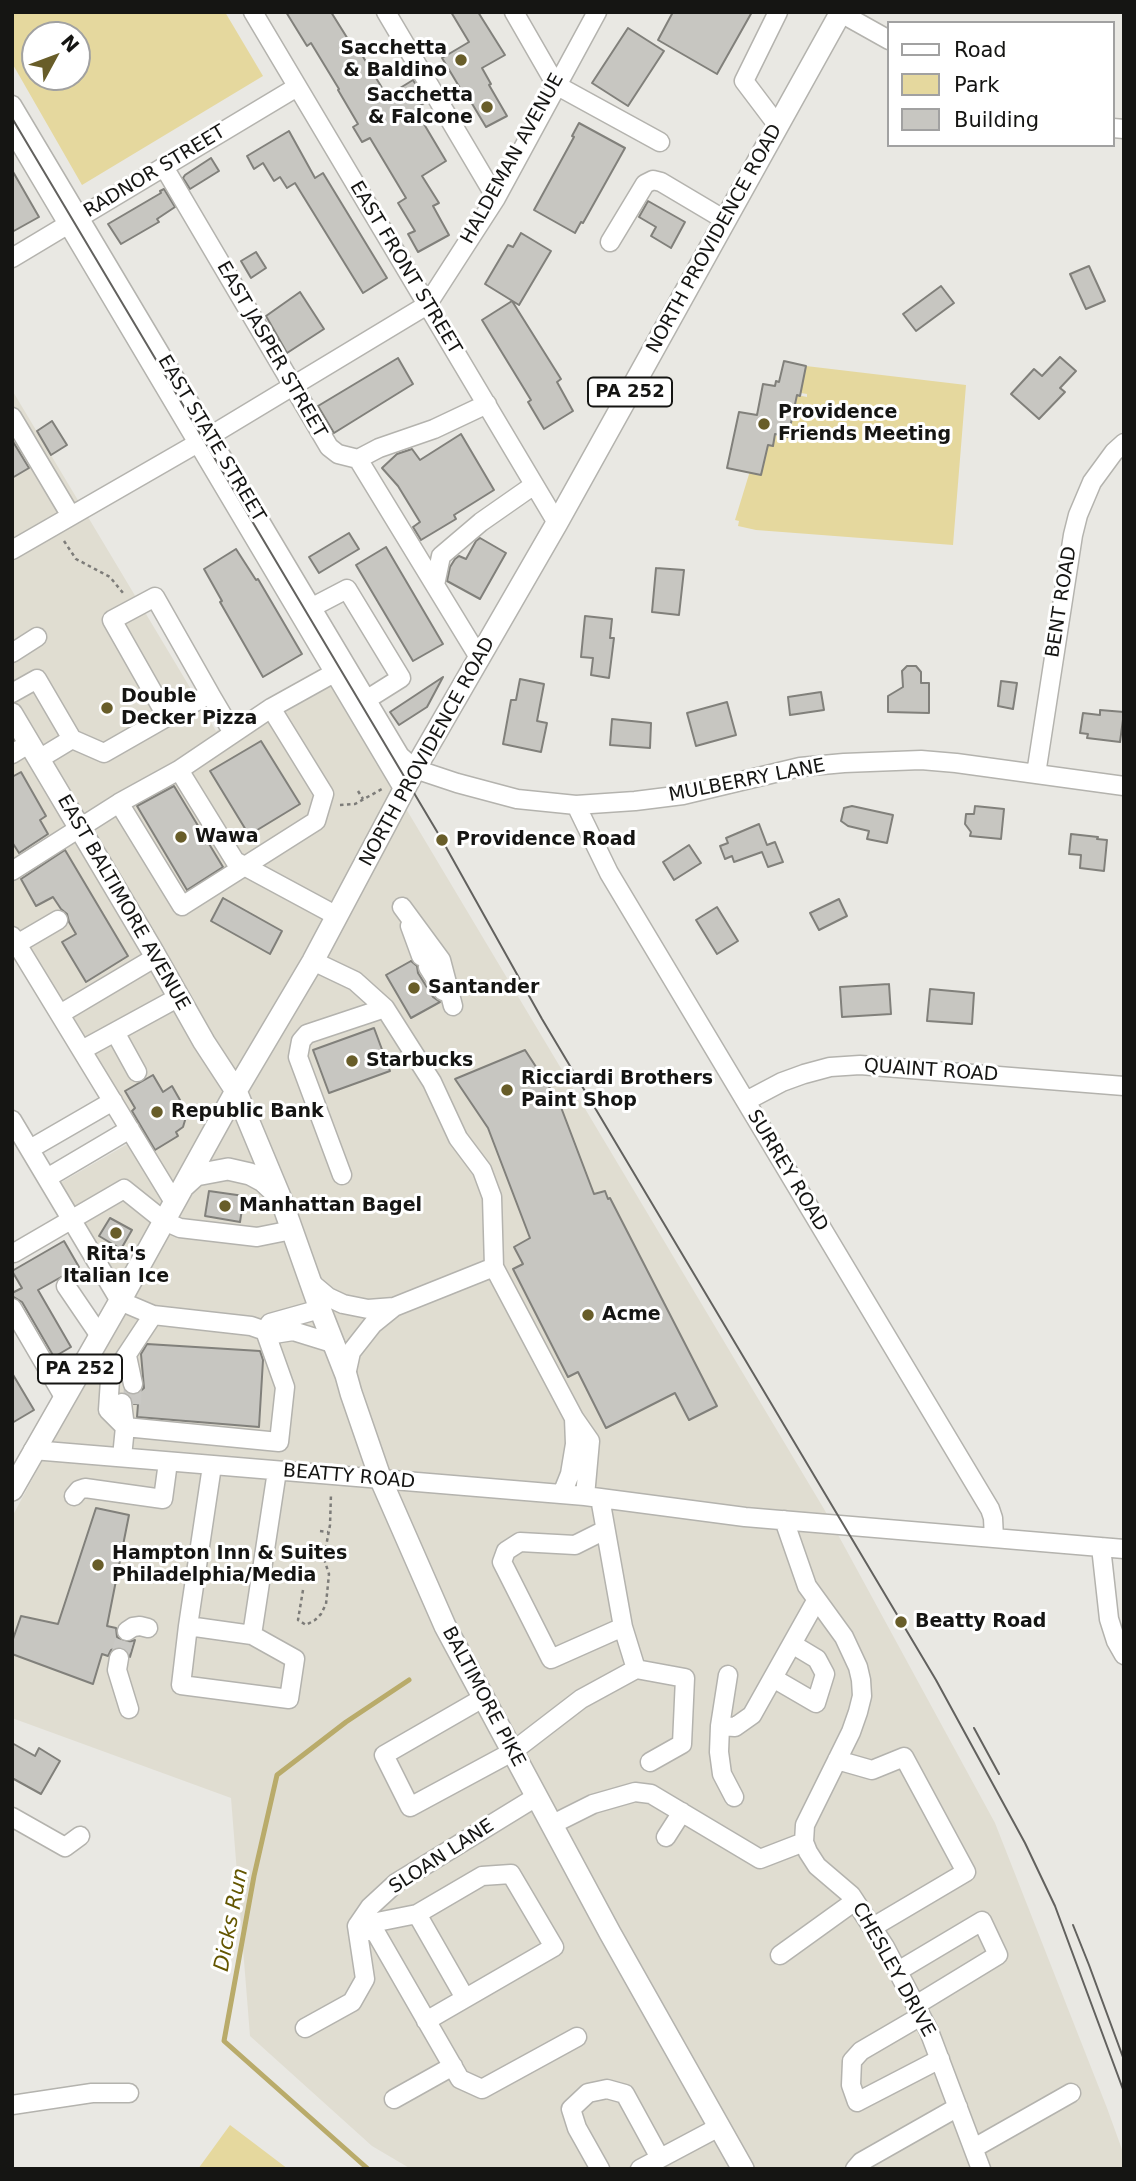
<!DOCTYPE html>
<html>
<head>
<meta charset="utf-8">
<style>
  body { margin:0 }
  #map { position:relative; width:1136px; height:2181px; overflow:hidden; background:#e9e8e3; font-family:"DejaVu Sans",sans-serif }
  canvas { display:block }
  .frame { position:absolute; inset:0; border:14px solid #151513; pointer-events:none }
  .legend { position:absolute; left:887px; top:21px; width:228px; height:126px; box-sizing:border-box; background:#fff; border:2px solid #a1a1a1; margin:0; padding:9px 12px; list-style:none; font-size:21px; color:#151513 }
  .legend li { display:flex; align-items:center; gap:14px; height:35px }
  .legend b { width:35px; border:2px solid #a1a1a1 }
  .north { position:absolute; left:21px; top:21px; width:70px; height:70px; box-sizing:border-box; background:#fff; border:2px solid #a1a1a1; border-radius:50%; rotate:49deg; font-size:19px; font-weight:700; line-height:28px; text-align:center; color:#151513 }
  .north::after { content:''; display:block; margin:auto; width:24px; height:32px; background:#685d29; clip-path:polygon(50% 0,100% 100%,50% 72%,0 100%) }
</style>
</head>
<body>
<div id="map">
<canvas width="1136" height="2181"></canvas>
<div class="frame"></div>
<ul class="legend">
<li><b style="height:9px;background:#fff"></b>Road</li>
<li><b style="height:19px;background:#e5d89e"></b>Park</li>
<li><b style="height:19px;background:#c7c6c1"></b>Building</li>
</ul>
<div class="north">N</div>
</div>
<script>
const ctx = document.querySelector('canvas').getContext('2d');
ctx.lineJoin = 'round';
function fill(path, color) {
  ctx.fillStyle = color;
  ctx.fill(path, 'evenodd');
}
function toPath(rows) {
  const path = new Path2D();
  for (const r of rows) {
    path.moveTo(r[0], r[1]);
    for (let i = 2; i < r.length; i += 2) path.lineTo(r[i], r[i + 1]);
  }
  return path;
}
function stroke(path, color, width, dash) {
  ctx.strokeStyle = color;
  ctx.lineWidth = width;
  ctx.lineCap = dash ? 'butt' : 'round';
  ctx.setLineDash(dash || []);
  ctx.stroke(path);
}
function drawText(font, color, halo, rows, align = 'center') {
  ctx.font = font + ' "DejaVu Sans",sans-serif';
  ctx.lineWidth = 6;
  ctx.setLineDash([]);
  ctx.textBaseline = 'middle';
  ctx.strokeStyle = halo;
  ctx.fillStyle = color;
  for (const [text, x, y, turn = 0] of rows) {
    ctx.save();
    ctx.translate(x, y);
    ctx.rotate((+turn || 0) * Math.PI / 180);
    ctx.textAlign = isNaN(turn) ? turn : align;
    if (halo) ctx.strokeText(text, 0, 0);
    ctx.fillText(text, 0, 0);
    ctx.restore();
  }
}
fill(toPath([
  [12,390,216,731,322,668,824,1509,995,1823,1107,2108,1124,2155,1124,2169,411,2169,372,2146,250,2036,231,1798,12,1718,12,1517,43,1459,121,1287,60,1183,131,1142,12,936]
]), '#e0ddd1');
fill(toPath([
  [12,12,225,12,263,76,82,185,12,63],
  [77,35,77,77,35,77,35,35],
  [806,366,966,385,953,545,756,530,738,526,739,521,735,520,750,471,761,475,768,445,773,446,772,435,788,437,797,395,807,397,807,394,801,393],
  [230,2125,288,2169,198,2169]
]), '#e5d89e');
stroke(toPath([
  [368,2169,224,2041,254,1876,277,1775,346,1722,409,1680]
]), '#b9ab6a', 5);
const building = toPath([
  [286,12,331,12,351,44,354,42,387,96,413,80,426,102,415,109,446,161,422,176,439,203,433,206,449,235,418,252,408,234,415,231,398,203,406,198,370,138,362,142,353,127,358,124,338,90,339,89,311,43,307,46,286,12],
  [451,12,478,12,505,55,482,68,491,84,489,85,507,116,486,127,468,97,466,98,442,58,469,42,451,12],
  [673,12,752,12,717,74,658,40,673,12],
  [628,28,664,51,628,106,592,83,628,28],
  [579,123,625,148,583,223,581,222,575,233,534,210,574,137,572,136,579,123],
  [289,131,315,178,323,173,387,278,363,293,295,183,287,188,280,177,274,181,263,163,254,169,247,156,289,131],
  [211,158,219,171,190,189,183,178,185,175,211,158],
  [12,170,39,217,12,232,12,170],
  [164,189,175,207,157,219,159,222,121,244,108,224,161,193,160,191,164,189],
  [648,201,685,222,671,248,651,236,656,227,639,217,648,201],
  [521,233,551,251,519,305,485,284,508,245,513,247,521,233],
  [256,252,266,268,251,278,241,261,256,252],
  [1089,266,1105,301,1086,309,1070,274,1089,266],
  [941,286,954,303,916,331,903,314,941,286],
  [300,292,324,329,287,353,266,316,300,292],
  [512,301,561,379,557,382,573,411,544,429,528,402,531,400,482,320,512,301],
  [1060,357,1076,371,1060,388,1065,392,1039,419,1011,394,1034,369,1042,376,1060,357],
  [398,358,413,384,334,433,318,406,398,358],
  [784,361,806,366,800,396,797,395,788,437,775,434,773,446,768,445,761,475,727,468,739,412,757,415,763,384,775,386,776,381,779,382,784,361],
  [52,421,67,445,51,455,37,431,52,421],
  [461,434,494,490,454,515,456,519,421,540,413,527,420,522,398,486,382,468,397,454,412,449,420,460,461,434],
  [12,440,29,468,12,478,12,440],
  [349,533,359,549,319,573,309,557,349,533],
  [480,538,506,553,480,599,447,581,450,567,455,559,459,556,466,559,476,541,480,538],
  [386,547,443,644,413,661,356,565,386,547],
  [236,549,256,580,258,579,302,654,263,677,220,602,222,601,204,569,236,549],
  [656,568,684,570,679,615,652,612,656,568],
  [585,616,612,619,610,638,614,638,609,678,591,675,593,658,581,657,585,616],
  [907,666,916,666,921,672,921,683,929,683,929,713,888,712,888,696,903,687,902,671,907,666],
  [443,677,427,707,399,725,390,712,443,677],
  [520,679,544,684,537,721,547,723,541,752,503,744,511,700,516,700,520,679],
  [1001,681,1017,683,1013,709,998,706,1001,681],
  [821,692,824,710,790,715,788,697,821,692],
  [727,702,736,735,696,746,687,713,727,702],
  [1100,710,1124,712,1120,742,1087,738,1088,734,1080,733,1083,713,1100,715,1100,710],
  [612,719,651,723,650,748,610,745,612,719],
  [261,741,300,804,249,835,210,771,261,741],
  [21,772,46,816,40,820,48,834,19,853,12,842,12,777,21,772],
  [174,786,223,867,187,890,137,806,174,786],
  [852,806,893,815,887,843,867,839,869,831,848,826,841,821,844,808,852,806],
  [975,806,1004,809,1001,839,970,836,971,832,965,824,966,814,974,814,975,806],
  [759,824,767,845,775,842,783,862,768,867,762,852,734,862,732,856,725,859,720,846,728,843,726,838,759,824],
  [1071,834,1098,837,1097,839,1107,840,1104,871,1080,868,1081,855,1069,854,1071,834],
  [689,845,701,863,674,880,663,862,689,845],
  [65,850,128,956,86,982,62,942,76,934,69,922,67,914,61,909,53,897,36,906,21,879,65,850],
  [223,898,282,931,270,954,211,921,223,898],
  [839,899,847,916,819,930,810,913,839,899],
  [717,907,738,941,717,954,696,920,717,907],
  [411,961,417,966,418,973,433,997,440,1002,411,1018,386,975,411,961],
  [889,984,891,1014,842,1017,840,987,889,984],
  [930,989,974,993,972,1024,927,1021,930,989],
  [374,1028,390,1071,329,1093,313,1050,374,1028],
  [525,1050,559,1102,594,1194,605,1191,608,1199,610,1198,717,1406,689,1420,675,1393,606,1428,578,1372,568,1377,513,1269,523,1264,514,1247,530,1238,488,1128,455,1079,525,1050],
  [153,1075,163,1092,172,1086,180,1100,186,1117,183,1127,176,1132,178,1136,155,1150,132,1111,135,1108,125,1091,153,1075],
  [209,1191,244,1196,240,1222,205,1216,209,1191],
  [110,1218,132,1230,121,1249,99,1236,110,1218],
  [64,1241,79,1267,38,1290,71,1347,54,1357,22,1302,12,1296,12,1293,22,1288,12,1271,64,1241],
  [147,1344,260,1351,263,1360,259,1427,137,1417,138,1404,134,1404,129,1395,136,1395,144,1388,141,1354,147,1344],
  [12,1373,34,1410,12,1423,12,1373],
  [96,1508,129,1515,107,1626,116,1628,117,1637,123,1641,128,1642,135,1640,130,1657,127,1650,120,1647,111,1650,108,1656,102,1654,93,1684,12,1654,12,1642,21,1616,58,1624,96,1508],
  [12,1743,35,1756,39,1748,60,1761,41,1794,12,1778,12,1743]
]);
fill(building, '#c7c6c1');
stroke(building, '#81807b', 2);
stroke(toPath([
  [132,1404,133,1384],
  [119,1658,127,1631]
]), '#c9c8c4', 18, [18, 9]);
const minor = toPath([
  [253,12,557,523],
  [386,12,496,198],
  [514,12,556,85,660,142],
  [839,12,889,40],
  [12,105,400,756,415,769,457,783,517,799,576,805,635,801,683,795,800,767,844,763,921,760,956,763,1124,786],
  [778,126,744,81,778,12],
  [1113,128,1124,129],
  [12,130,404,790],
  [164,167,329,447,338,454,358,459,480,659],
  [610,242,645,184,653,180,661,182,725,220],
  [12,258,297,87],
  [12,417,71,516],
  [358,459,379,448,434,429,487,404],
  [12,550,210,436,427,305,496,198,597,12],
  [435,585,441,556,481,522,534,485],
  [301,613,347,589,401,678,358,705],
  [12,653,37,637],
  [12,693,37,679,72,739],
  [210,694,233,733],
  [12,754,30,743],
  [39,759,72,739,104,753,167,717,112,620,155,597,210,694,167,717],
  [1036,774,1073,535,1078,515,1092,482,1114,452,1124,443],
  [119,803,182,906,316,821,324,794,271,708],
  [576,805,609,873,990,1509,993,1518,994,1538],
  [12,871,119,803,179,770],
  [402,907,441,960,453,1006],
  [337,916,235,861,179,770,271,708,343,668],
  [410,926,421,956],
  [12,936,174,1202],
  [17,944,58,920],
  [313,961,355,981,385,1008,432,1082,458,1138,482,1170,492,1197,494,1267,574,1418,590,1441,585,1496],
  [428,967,443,991],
  [60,1014,156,957],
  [115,1032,137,1072],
  [82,1050,179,997],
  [746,1101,782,1082,804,1074,830,1067,860,1065,1124,1086],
  [12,1120,120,1301,153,1315,251,1326,274,1334,293,1331,335,1344],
  [30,1149,113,1101],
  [342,1175,298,1057,301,1041,307,1034,385,1008],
  [47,1178,130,1129],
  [14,1253,124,1189,164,1221,180,1228,257,1237,292,1230],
  [309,1281,328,1297,343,1304,368,1309,394,1307],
  [66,1286,100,1336],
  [12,1308,64,1397],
  [153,1315,110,1380,108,1410,125,1427,279,1442,285,1387,265,1331],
  [265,1331,270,1323,320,1309],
  [127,1356,133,1384],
  [346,1375,351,1352,373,1324,394,1307,494,1267],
  [33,1450,585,1496,745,1517,1124,1549],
  [122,1457,125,1427,122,1403],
  [212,1466,188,1626,252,1635,277,1471],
  [562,1494,570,1474,575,1444,574,1418],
  [74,1496,79,1490,85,1488,163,1499,168,1462],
  [600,1498,623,1627,551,1659,502,1562,506,1551,520,1542,575,1545,605,1530],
  [784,1520,807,1586,844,1637,858,1667,861,1680,862,1696,858,1712,851,1732,805,1825,804,1842,808,1852,817,1866,851,1895,885,1947,929,2031,981,2169],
  [1101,1547,1109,1619,1116,1641,1124,1655],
  [188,1626,181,1685,289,1699,295,1659,252,1635],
  [623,1627,636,1669,685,1678,682,1744,650,1762],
  [127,1631,133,1627,140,1626,148,1628],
  [119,1658,117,1670,129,1709],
  [728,1675,720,1726,735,1727,752,1715,816,1601],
  [773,1678,816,1703,825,1674,817,1659,792,1644],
  [483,1698,384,1755,410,1807,512,1752,581,1699,636,1669],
  [720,1726,719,1752,722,1774,734,1797],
  [837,1760,872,1770,904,1757,966,1872,873,1927],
  [12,1817,65,1847,80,1836],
  [551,1825,593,1804,635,1792,651,1794,760,1859,804,1842],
  [666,1837,682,1812],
  [417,1914,465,1998],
  [357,1926,417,1914,482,1876,511,1874,554,1947,426,2021],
  [357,1926,376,1933,460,2079,482,2089,577,2037],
  [357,1926,370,1907,396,1883,536,1797],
  [780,1955,855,1901],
  [898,1971,982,1921,998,1955,916,2005],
  [921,2016,861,2051,852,2061,851,2085,857,2102,940,2059],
  [305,2028,352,2002,365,1979,357,1926],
  [394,2099,453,2066],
  [12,2105,92,2093,129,2093],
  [974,2148,1071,2093],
  [600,2169,577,2128,571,2109,588,2093,607,2089,625,2094,660,2158],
  [640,2169,719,2127],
  [855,2169,861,2162,958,2107]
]);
const major = toPath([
  [12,714,152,950,204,1042,236,1091,281,1199,320,1309,346,1375,351,1393,381,1480,445,1626,610,1933,743,2169],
  [185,1185,196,1175,228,1169,250,1174,263,1181,277,1194],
  [12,1490,120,1301,236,1091,313,961,415,769,557,523,841,12]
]);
stroke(minor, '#b4b3ae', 21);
stroke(major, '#b4b3ae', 24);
stroke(toPath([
  [64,541,76,559,110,577,123,593],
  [358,791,363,799],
  [340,805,355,804,382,789],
  [281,1114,298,1111],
  [320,1531,328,1532],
  [303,1590,298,1620,306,1625,315,1620,321,1614,326,1604,329,1574,325,1562,325,1552,330,1525,331,1494]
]), '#7d7c79', 2.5, [3.5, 3.5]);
stroke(minor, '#fff', 18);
stroke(major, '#fff', 21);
stroke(toPath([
  [12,118,442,840,542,1019,936,1680,1025,1843,1055,1906,1124,2092],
  [974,1728,999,1774],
  [1073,1925,1089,1965,1124,2060]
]), '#62615e', 2);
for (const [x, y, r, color] of [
  [461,60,7,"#685d29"],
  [487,107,7,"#685d29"],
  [764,424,7,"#685d29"],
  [107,708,7,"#685d29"],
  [181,837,7,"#685d29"],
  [442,840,7,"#685d29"],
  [414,988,7,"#685d29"],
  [352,1061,7,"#685d29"],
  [507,1090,7,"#685d29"],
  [157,1112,7,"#685d29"],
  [225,1206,7,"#685d29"],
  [116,1233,7,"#685d29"],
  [588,1315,7,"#685d29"],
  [98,1565,7,"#685d29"],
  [901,1622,7,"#685d29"]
]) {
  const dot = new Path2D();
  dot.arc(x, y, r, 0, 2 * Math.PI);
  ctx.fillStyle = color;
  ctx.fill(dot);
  stroke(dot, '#fff', 2.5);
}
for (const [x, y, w] of [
  [630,392,84],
  [80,1369,84]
]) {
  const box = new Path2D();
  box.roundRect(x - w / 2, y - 14.5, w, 29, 5);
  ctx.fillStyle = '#fff';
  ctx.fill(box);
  stroke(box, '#151513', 2);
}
drawText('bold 18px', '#151513', null, [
  ["PA 252",630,392],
  ["PA 252",80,1369]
]);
drawText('bold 19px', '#151513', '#fff', [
  ["Sacchetta",447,49,"right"],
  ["& Baldino",447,71,"right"],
  ["Sacchetta",473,96,"right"],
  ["& Falcone",473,118,"right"],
  ["Providence",778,413],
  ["Friends Meeting",778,435],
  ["Double",121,697],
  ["Decker Pizza",121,719],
  ["Wawa",195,837],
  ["Providence Road",456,840],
  ["Santander",428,988],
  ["Starbucks",366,1061],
  ["Ricciardi Brothers",521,1079],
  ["Paint Shop",521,1101],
  ["Republic Bank",171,1112],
  ["Manhattan Bagel",239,1206],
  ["Rita's",116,1255,"center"],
  ["Italian Ice",116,1277,"center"],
  ["Acme",602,1315],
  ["Hampton Inn & Suites",112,1554],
  ["Philadelphia/Media",112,1576],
  ["Beatty Road",915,1622]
], 'left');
drawText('19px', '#151513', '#fff', [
  ["HALDEMAN AVENUE",513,159,-61],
  ["RADNOR STREET",155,172,-31],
  ["NORTH PROVIDENCE ROAD",715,239,-61],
  ["EAST FRONT STREET",405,268,59],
  ["EAST JASPER STREET",271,350,60],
  ["EAST STATE STREET",211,439,59],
  ["BENT ROAD",1062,602,-81],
  ["NORTH PROVIDENCE ROAD",428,752,-61],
  ["MULBERRY LANE",747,781,-11],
  ["EAST BALTIMORE AVENUE",123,903,60],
  ["QUAINT ROAD",931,1071,4],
  ["SURREY ROAD",787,1171,59],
  ["BEATTY ROAD",349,1477,5],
  ["BALTIMORE PIKE",483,1697,62],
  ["SLOAN LANE",442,1857,-33],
  ["CHESLEY DRIVE",893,1970,61]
]);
drawText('italic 21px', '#645600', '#fff', [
  ["Dicks Run",232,1920,-79]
]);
</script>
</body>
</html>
